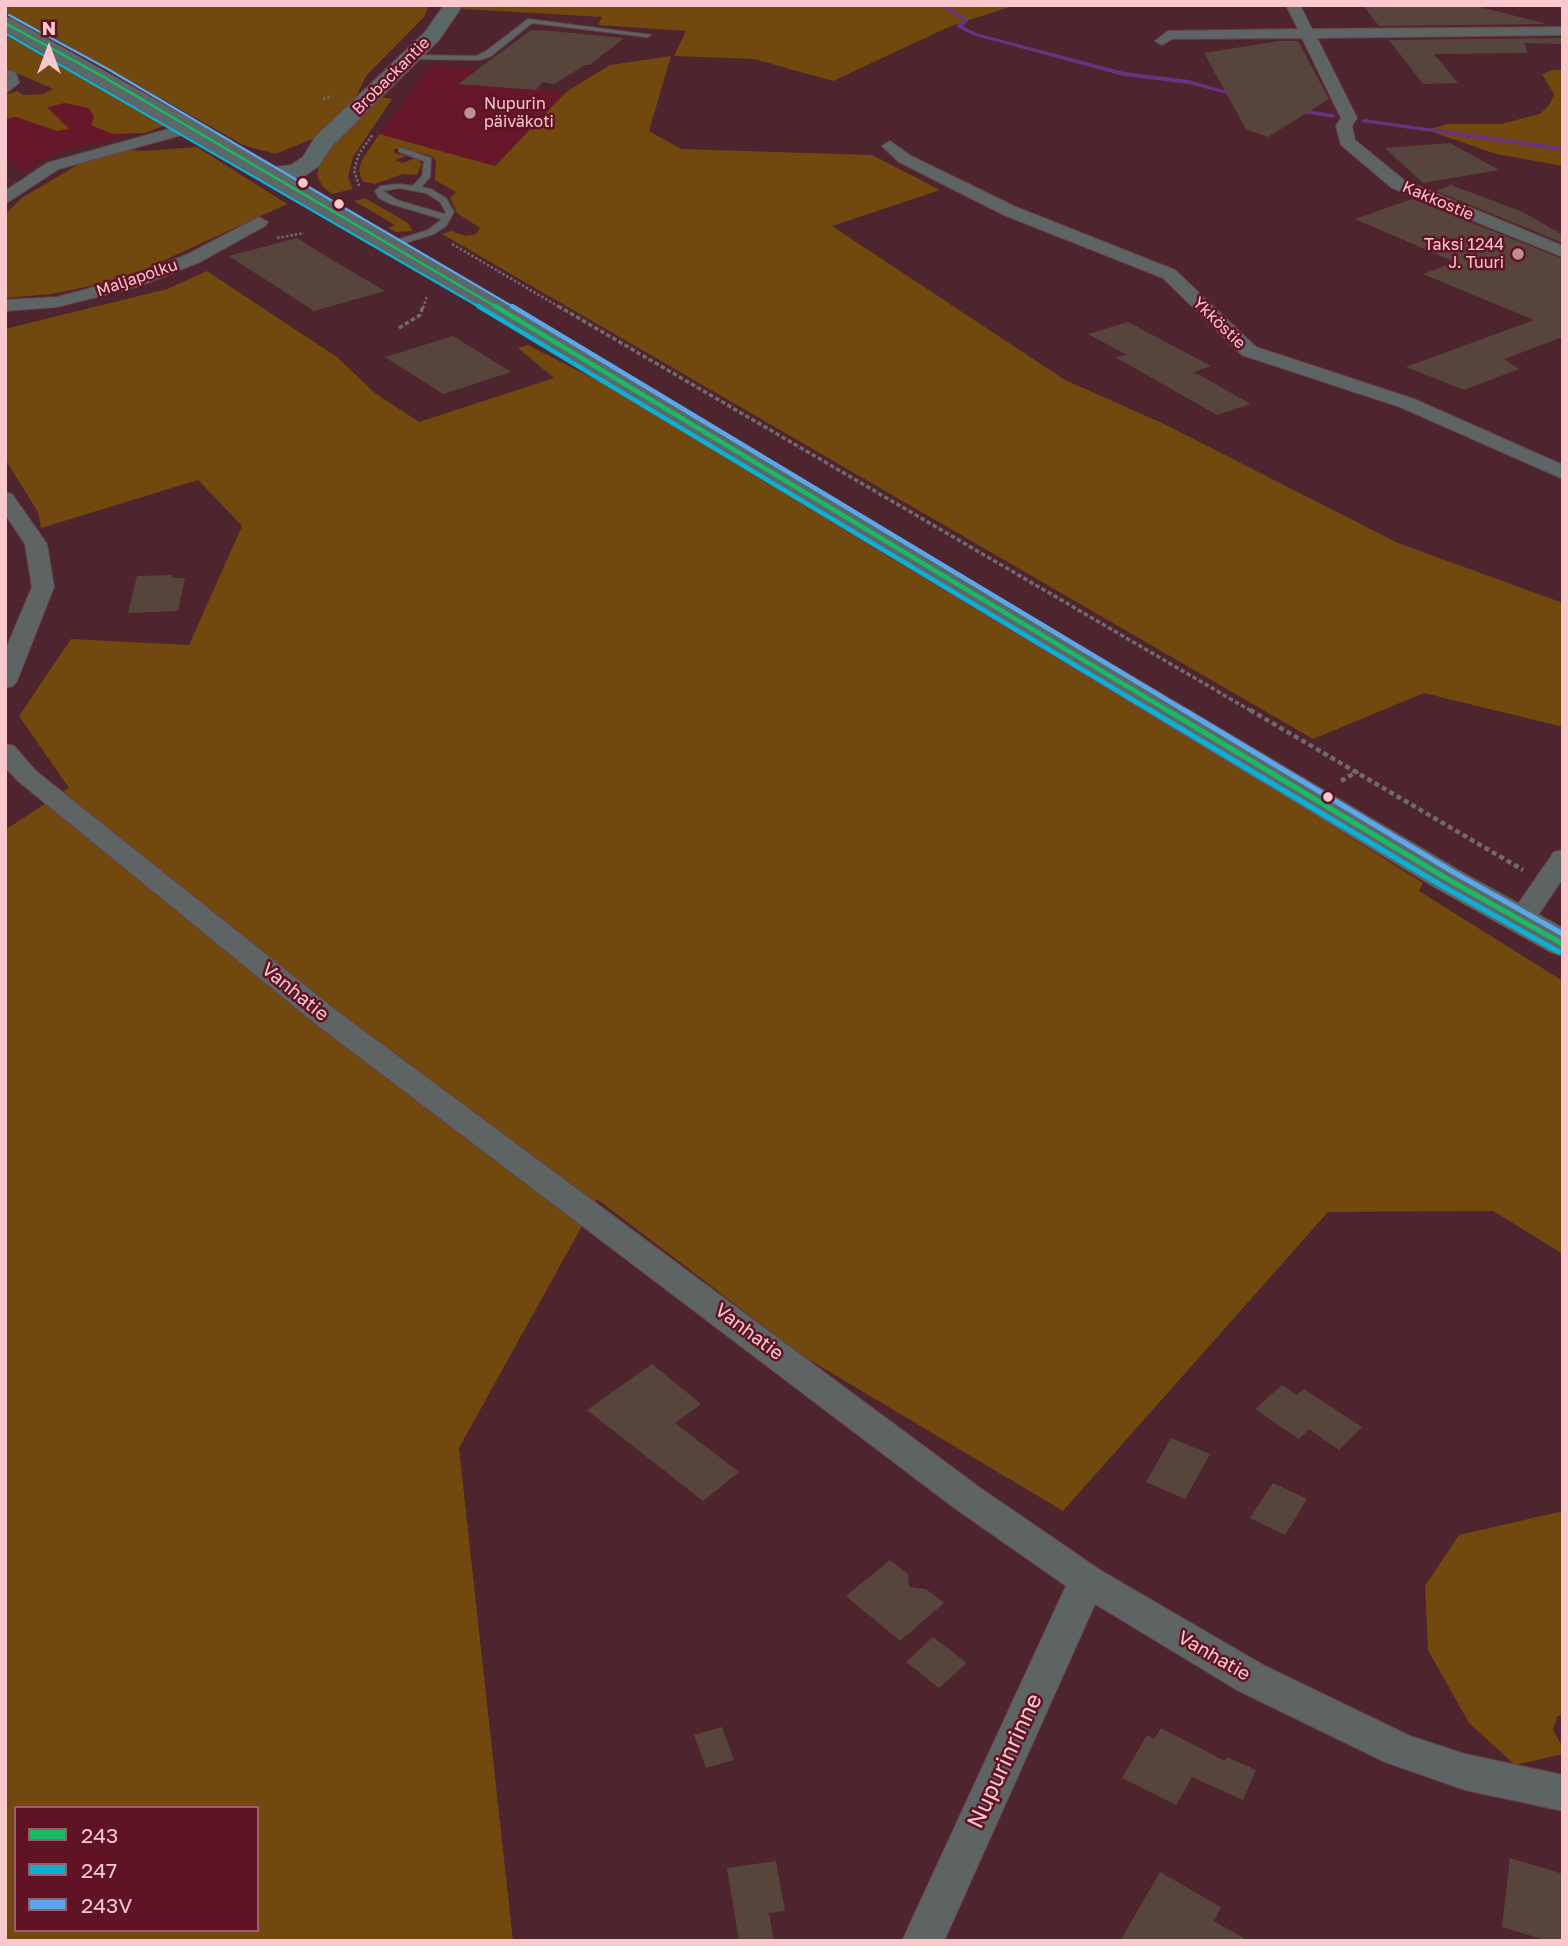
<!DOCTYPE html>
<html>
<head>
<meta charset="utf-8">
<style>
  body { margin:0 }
  #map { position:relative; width:1568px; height:1946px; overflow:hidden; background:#4e242e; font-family:"Golos Text",sans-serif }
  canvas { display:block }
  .frame { position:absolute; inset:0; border:7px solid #f9c9cd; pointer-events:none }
  .legend { position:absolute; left:14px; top:1806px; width:245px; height:126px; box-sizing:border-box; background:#601324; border:2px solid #9d5c68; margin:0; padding:9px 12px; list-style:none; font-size:21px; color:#f9c9cd }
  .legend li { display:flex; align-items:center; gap:14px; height:35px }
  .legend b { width:35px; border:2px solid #9d5c68 }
  .north { position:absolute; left:14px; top:14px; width:70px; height:70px; -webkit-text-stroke:5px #601324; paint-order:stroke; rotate:0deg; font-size:19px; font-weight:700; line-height:28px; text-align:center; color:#f9c9cd }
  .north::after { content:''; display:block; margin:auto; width:24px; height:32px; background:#f9c9cd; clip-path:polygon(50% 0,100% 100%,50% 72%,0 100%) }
</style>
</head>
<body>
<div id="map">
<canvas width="1568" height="1946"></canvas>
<div class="frame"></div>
<ul class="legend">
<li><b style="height:9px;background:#1ab867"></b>243</li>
<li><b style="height:9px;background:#0dafd3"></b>247</li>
<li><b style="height:9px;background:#5aa8eb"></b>243V</li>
</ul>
<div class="north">N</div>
</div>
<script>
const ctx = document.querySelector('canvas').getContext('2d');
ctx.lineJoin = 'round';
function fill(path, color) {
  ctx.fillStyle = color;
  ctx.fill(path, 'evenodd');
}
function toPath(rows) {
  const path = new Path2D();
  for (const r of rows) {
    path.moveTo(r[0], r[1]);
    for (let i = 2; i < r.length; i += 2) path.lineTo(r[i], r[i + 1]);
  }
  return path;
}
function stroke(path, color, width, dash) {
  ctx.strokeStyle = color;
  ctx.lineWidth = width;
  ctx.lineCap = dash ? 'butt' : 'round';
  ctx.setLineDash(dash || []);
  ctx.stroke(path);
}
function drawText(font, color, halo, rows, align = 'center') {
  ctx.font = font + ' "Golos Text",sans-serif';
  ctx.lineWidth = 5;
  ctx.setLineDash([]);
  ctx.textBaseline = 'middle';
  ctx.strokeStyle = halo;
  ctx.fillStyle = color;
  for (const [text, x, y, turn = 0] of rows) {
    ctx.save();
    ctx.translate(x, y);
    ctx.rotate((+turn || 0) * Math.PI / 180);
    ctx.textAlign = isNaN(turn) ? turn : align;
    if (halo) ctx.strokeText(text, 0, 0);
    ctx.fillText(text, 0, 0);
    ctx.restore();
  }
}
fill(toPath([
  [431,65,496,70,545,79,536,90,566,92,495,166,379,134],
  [65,103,89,108,94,117,112,134,130,135,73,148,41,160,24,172,5,156,5,119,16,117,57,131,68,129,46,107]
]), '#67172a');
fill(toPath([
  [5,5,429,5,424,17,366,76,352,105,315,138,275,154,243,145,46,33,5,13],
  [462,5,1016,5,951,26,833,81,754,59,674,56,686,31,598,25,602,17,463,9],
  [5,29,163,122,163,126,145,133,112,134,91,125,94,117,89,108,65,103,47,107,69,129,57,131,16,117,5,119,5,95,17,91,24,95,43,94,53,89,5,68],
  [671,56,649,131,681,149,872,155,940,190,832,226,1065,380,1164,424,1398,543,1563,603,1563,727,1424,693,1313,739,442,234,451,231,465,236,476,234,480,228,457,213,450,198,456,192,435,180,436,160,431,156,404,148,394,149,395,153,406,156,395,160,403,163,415,158,422,163,417,175,403,174,375,184,362,181,359,170,362,160,379,134,495,166,566,92,610,65],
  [1553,70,1563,70,1563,166,1496,154,1427,130,1447,124,1501,124,1540,114,1550,104,1554,94,1542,74],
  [380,97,392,99,353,157,348,177,353,189,332,194,322,186,317,175,319,166,331,146],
  [197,147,287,204,143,270,95,285,52,294,5,298,5,214,23,197,86,160,124,149,143,151],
  [365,198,408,223,413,231,396,232,388,228,395,225,354,201],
  [207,271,337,357,375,393,419,422,554,378,518,348,528,345,628,396,896,561,1169,723,1423,883,1419,891,1563,981,1563,1254,1493,1211,1328,1212,1063,1511,803,1356,597,1199,459,1448,513,1941,5,1941,5,830,69,788,19,716,71,639,189,645,242,526,198,480,41,528,38,512,5,459,5,329,167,289],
  [16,1808,257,1808,257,1930,16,1930],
  [1563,1511,1563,1714,1557,1717,1553,1730,1563,1747,1563,1754,1515,1765,1469,1723,1428,1650,1425,1586,1459,1535]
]), '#71480e');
fill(toPath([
  [939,5,945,5,968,19,968,21,963,26,976,33,1124,72,1189,80,1241,95,1238,97,1189,84,1124,76,972,35,956,26,963,20,939,5],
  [1294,108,1333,114,1336,116,1333,118,1292,111,1292,109,1294,108],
  [1364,119,1563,147,1563,151,1362,122,1361,121,1364,119]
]), '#69347f');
fill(toPath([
  [1363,5,1472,5,1547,24,1379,26],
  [531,30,552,31,624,38,590,65,585,65,554,84,542,82,536,90,458,84],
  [1563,38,1563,44,1524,43,1528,53,1434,54,1458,83,1423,84,1389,40],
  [1279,41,1298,41,1329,99,1268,137,1246,129,1204,53],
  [1450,143,1499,170,1423,183,1385,148],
  [1451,185,1523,212,1563,235,1563,243,1436,191],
  [1412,199,1563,259,1563,337,1504,359,1519,369,1464,390,1406,367,1534,320,1423,274,1455,262,1355,219],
  [297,238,329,258,385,291,314,311,229,256],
  [1128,322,1211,366,1194,372,1251,404,1217,415,1115,357,1127,355,1088,334],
  [453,336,511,372,443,394,385,357],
  [173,575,172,578,185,578,178,611,128,613,137,576],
  [652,1364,701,1404,675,1423,739,1472,703,1501,587,1410],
  [1282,1385,1297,1395,1304,1389,1362,1427,1339,1450,1309,1429,1299,1439,1255,1409],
  [1171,1438,1210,1454,1185,1499,1146,1482],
  [1273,1483,1307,1499,1285,1535,1250,1518],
  [890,1560,908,1574,909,1587,926,1589,944,1603,900,1641,846,1596],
  [933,1637,967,1663,939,1688,906,1662],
  [722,1727,734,1760,706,1768,694,1735],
  [1161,1728,1225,1761,1227,1757,1256,1770,1243,1800,1192,1777,1176,1805,1122,1778,1147,1735,1154,1739],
  [1510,1858,1563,1874,1563,1941,1548,1941,1502,1927],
  [776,1861,785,1911,769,1913,774,1941,739,1941,727,1868],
  [1160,1872,1221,1907,1214,1921,1249,1941,1120,1941]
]), '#57453d');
const lane = toPath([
  [528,19,651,35,647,37,532,23,491,56,480,60,410,59,406,57,410,55,476,56,485,52,528,19],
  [402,148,431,158,430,177,421,187,431,189,446,198,454,212,446,226,434,234,390,248,386,245,387,243,428,230,442,219,391,204,379,198,375,191,381,186,399,184,413,186,422,176,424,161,399,152,399,148,402,148],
  [399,188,426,193,440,202,446,212,444,214,397,200,383,191,399,188]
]);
const street = toPath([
  [1286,5,1300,5,1312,29,1563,27,1563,35,1317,38,1357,118,1352,126,1355,140,1404,180,1563,246,1563,257,1392,188,1341,145,1336,126,1341,118,1302,38,1172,39,1162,45,1155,41,1168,31,1298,29,1286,5],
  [5,69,16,73,19,83,5,94,5,69],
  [190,123,198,128,196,131,59,169,5,204,5,191,47,163,190,123],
  [890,141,911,156,1016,207,1175,270,1256,347,1414,399,1563,465,1563,479,1400,407,1242,355,1163,278,1004,215,899,162,882,146,890,141],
  [259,217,268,222,265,226,200,262,140,286,57,307,5,311,5,300,57,297,128,278,188,254,259,217],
  [5,492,12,494,47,544,54,587,17,681,13,686,5,688,5,651,32,587,25,544,5,514,5,492],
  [5,744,14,746,36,771,337,1011,979,1487,1100,1570,1265,1666,1410,1736,1465,1754,1563,1775,1563,1811,1465,1790,1385,1762,1237,1690,1095,1604,944,1941,902,1941,1066,1586,953,1507,317,1025,18,781,5,767,5,744],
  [1563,850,1563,878,1531,926,1511,926,1507,920,1511,914,1554,852,1563,850]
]);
const secondary = toPath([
  [444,5,463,5,439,40,332,146,319,166,306,175,293,178,1462,872,1563,928,1563,956,1550,952,1436,888,458,294,5,31,5,17,12,19,275,167,291,165,303,157,315,137,425,32,444,5]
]);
stroke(lane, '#664249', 2);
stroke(street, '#664249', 2);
stroke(secondary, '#664249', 2);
stroke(toPath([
  [323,99,332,96],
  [359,186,354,170,359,154,373,134],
  [277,238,304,233],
  [452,244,561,308],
  [423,308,427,296]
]), '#706a6c', 2.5, [2.5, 2]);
stroke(toPath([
  [558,306,1253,712],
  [399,328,420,315,423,306]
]), '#706a6c', 3.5, [4.5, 2.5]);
stroke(toPath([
  [1250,710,1523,870],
  [1341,781,1358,771]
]), '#706a6c', 4.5, [5, 3.5]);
fill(lane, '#5e6364');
fill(street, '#5e6364');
fill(secondary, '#5c6768');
stroke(toPath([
  [5,23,102,76,498,308]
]), '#1ab867', 2.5);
stroke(toPath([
  [495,306,1170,712]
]), '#1ab867', 4.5);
stroke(toPath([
  [1167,710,1449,880,1563,944]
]), '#1ab867', 5);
stroke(toPath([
  [5,33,481,308]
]), '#0dafd3', 2.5);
stroke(toPath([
  [478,306,1153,712]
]), '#0dafd3', 4.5);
stroke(toPath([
  [1150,710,1444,887,1559,952]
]), '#0dafd3', 5);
stroke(toPath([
  [9,15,106,68,515,308]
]), '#5aa8eb', 2.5);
stroke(toPath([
  [512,306,1187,712]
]), '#5aa8eb', 4.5);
stroke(toPath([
  [1184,710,1453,872,1563,934]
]), '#5aa8eb', 5);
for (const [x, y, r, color] of [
  [470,113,7,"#bd8f95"],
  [303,183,6,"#f9c9cd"],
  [339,204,6,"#f9c9cd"],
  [1518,254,7,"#bd8f95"],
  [1328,797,6,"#f9c9cd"]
]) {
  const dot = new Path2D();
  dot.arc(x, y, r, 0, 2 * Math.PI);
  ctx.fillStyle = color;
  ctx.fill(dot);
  stroke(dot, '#601324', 2.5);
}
drawText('16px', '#f9c9cd', '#601324', [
  ["Brobackantie",391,76,-45],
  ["Kakkostie",1438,201,23],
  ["Maljapolku",137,278,-19],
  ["Ykköstie",1219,323,44]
]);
drawText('16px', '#f9c9cd', '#601324', [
  ["Nupurin",484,104],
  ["päiväkoti",484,122],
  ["Taksi 1244",1504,245,"right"],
  ["J. Tuuri",1504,263,"right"]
], 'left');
drawText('19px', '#f9c9cd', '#601324', [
  ["Vanhatie",295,992,39],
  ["Vanhatie",749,1332,37],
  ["Vanhatie",1214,1656,30]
]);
drawText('23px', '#f9c9cd', '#601324', [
  ["Nupurinrinne",1005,1761,-65]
]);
</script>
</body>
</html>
